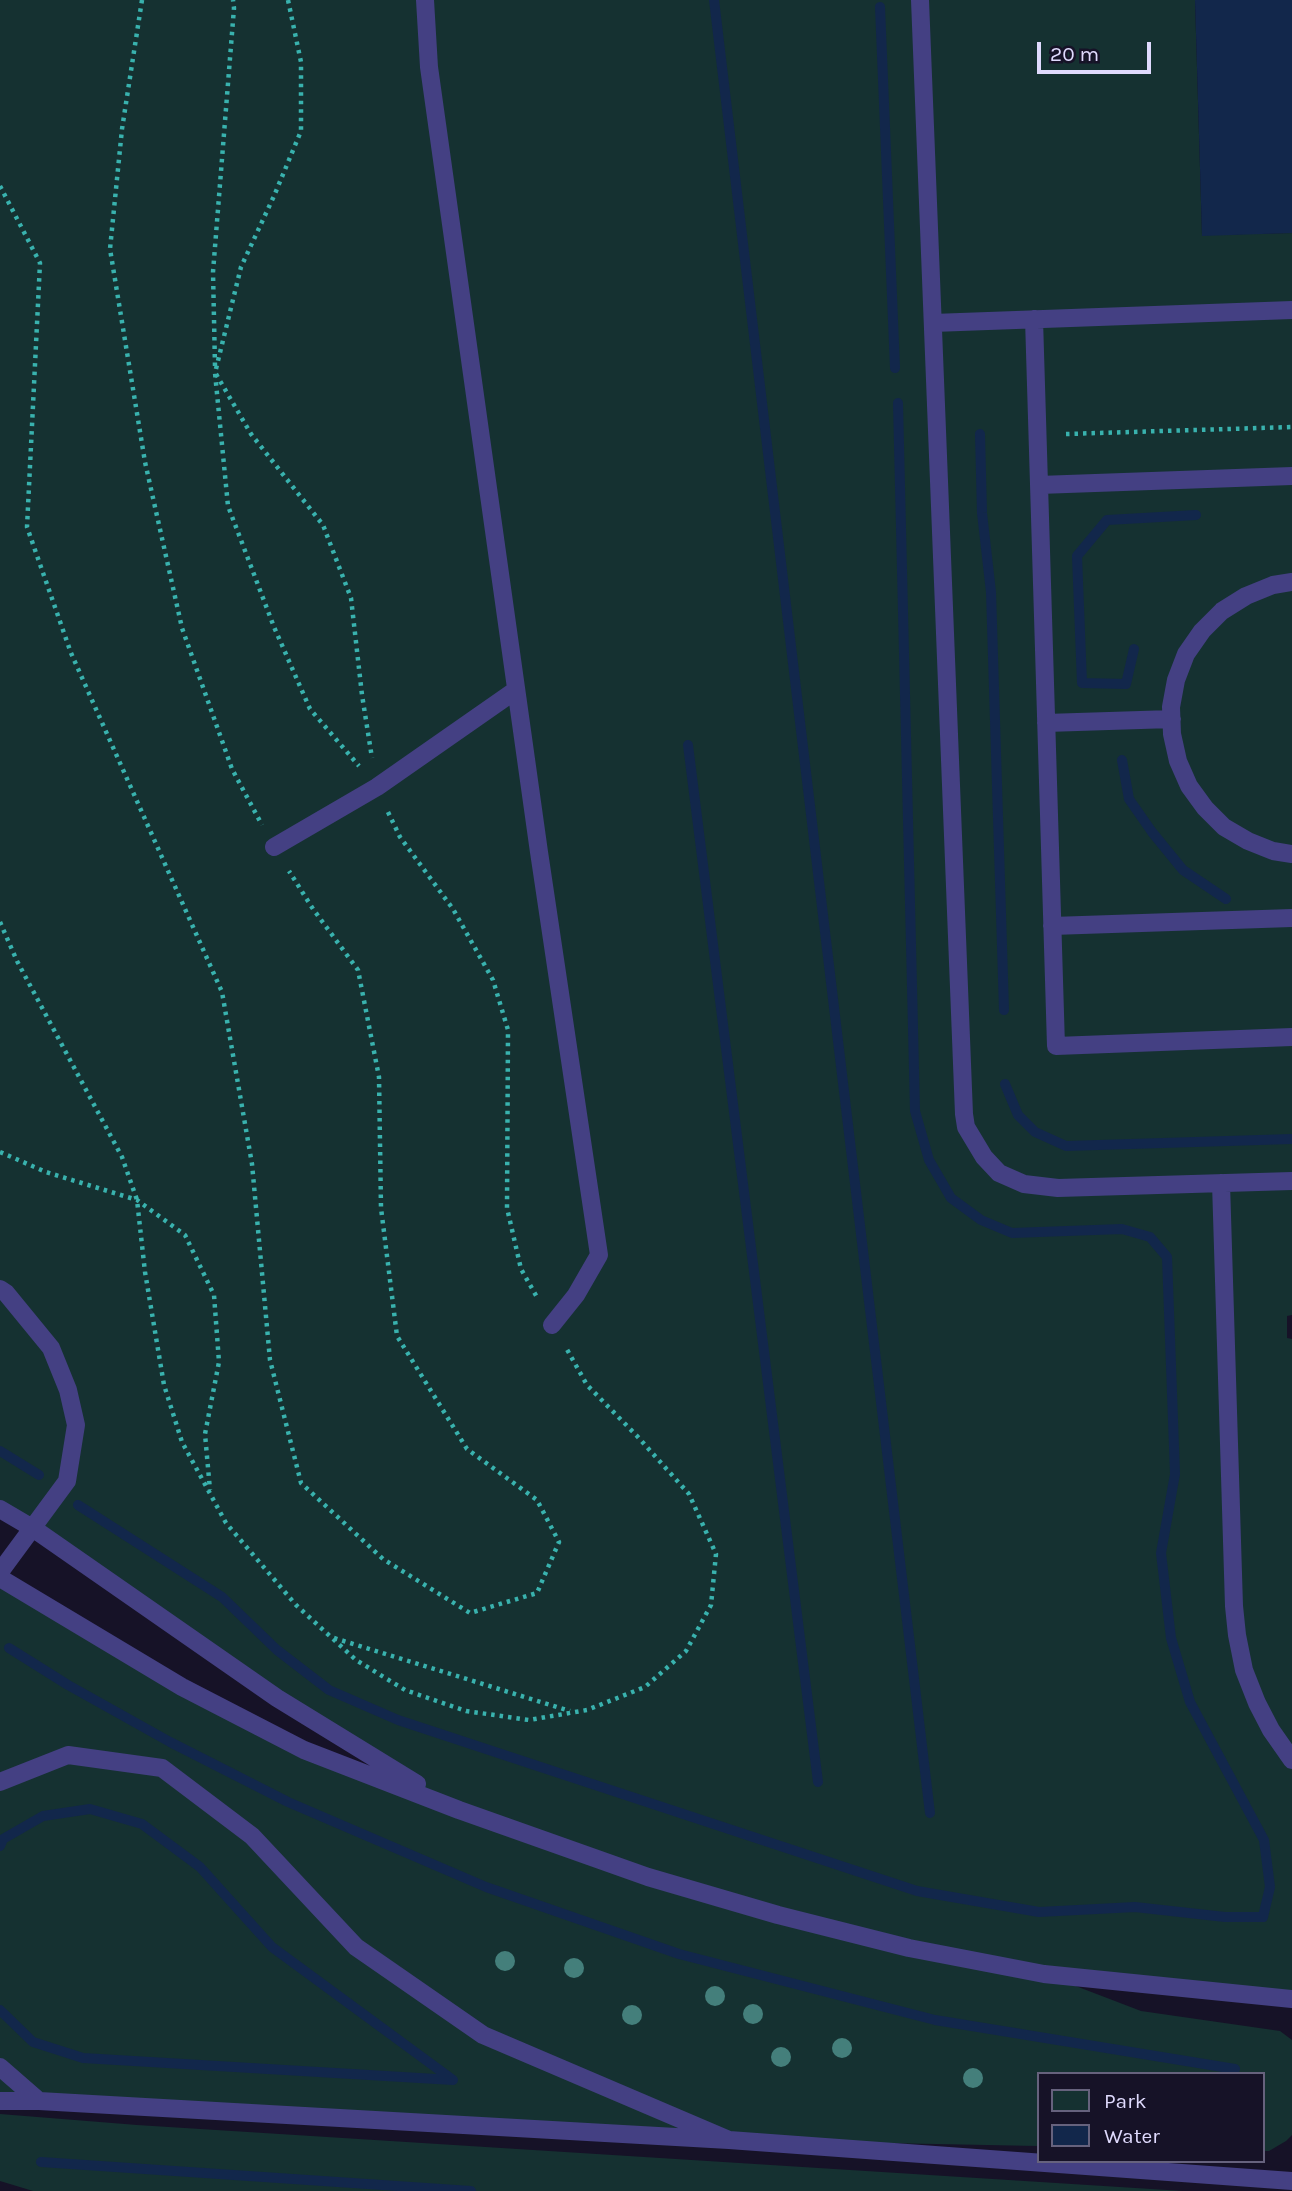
<!DOCTYPE html>
<html>
<head>
<meta charset="utf-8">
<style>
  body { margin:0 }
  #map { position:relative; width:1292px; height:2191px; overflow:hidden; background:#161227; font-family:Karla,sans-serif }
  canvas { display:block }
  .legend { position:absolute; left:1037px; top:2072px; width:228px; height:91px; box-sizing:border-box; background:#161227; border:2px solid #66627d; margin:0; padding:9px 12px; list-style:none; font-size:21px; color:#dfdafd }
  .legend li { display:flex; align-items:center; gap:14px; height:35px }
  .legend b { width:35px; border:2px solid #66627d }
  .scale { position:absolute; left:1037px; top:42px; width:114px; height:32px; box-sizing:border-box; border:4px solid #dfdafd; border-top:0; padding-left:9px; font-size:21px; line-height:24px; white-space:nowrap; color:#dfdafd; -webkit-text-stroke:5px #161227; paint-order:stroke }
</style>
</head>
<body>
<div id="map">
<canvas width="1292" height="2191"></canvas>
<ul class="legend">
<li><b style="height:19px;background:#153131"></b>Park</li>
<li><b style="height:19px;background:#12274b"></b>Water</li>
</ul>
<div class="scale">20 m</div>
</div>
<script>
const ctx = document.querySelector('canvas').getContext('2d');
ctx.lineJoin = 'round';
function fill(path, color) {
  ctx.fillStyle = color;
  ctx.fill(path, 'evenodd');
}
function toPath(rows) {
  const path = new Path2D();
  for (const r of rows) {
    path.moveTo(r[0], r[1]);
    for (let i = 2; i < r.length; i += 2) path.lineTo(r[i], r[i + 1]);
  }
  return path;
}
function stroke(path, color, width, dash) {
  ctx.strokeStyle = color;
  ctx.lineWidth = width;
  ctx.lineCap = dash ? 'butt' : 'round';
  ctx.setLineDash(dash || []);
  ctx.stroke(path);
}
fill(toPath([
  [0,0,1195,0,1202,235,1292,233,1292,1315,1287,1316,1287,1338,1292,1339,1292,1999,1047,1975,1141,2011,1280,2031,1292,2040,1292,2135,1286,2141,1269,2151,1262,2151,1262,2074,1038,2074,1038,2146,729,2140,0,2101,0,1578,182,1687,453,1808,0,1509],
  [0,2114,137,2125,1183,2191,33,2191,0,2181]
]), '#153131');
fill(toPath([
  [1195,0,1292,0,1292,233,1202,236]
]), '#12274b');
stroke(toPath([
  [714,0,930,1813],
  [880,7,895,368],
  [980,434,982,513,991,592,1004,1010],
  [1134,649,1126,684,1082,683,1077,556,1107,520,1196,515],
  [688,745,818,1782],
  [1122,760,1129,799,1152,832,1183,870,1226,899],
  [1005,1084,1018,1115,1035,1132,1066,1146,1292,1139],
  [0,1451,39,1475],
  [78,1505,222,1597,277,1650,329,1690,398,1720,917,1891,1039,1912,1135,1907,1225,1917,1263,1917,1270,1887,1264,1840,1190,1702,1171,1638,1161,1553,1175,1474,1167,1257,1150,1237,1122,1229,1012,1233,981,1220,951,1198,929,1160,915,1111,898,403],
  [9,1648,68,1685,170,1742,288,1802,486,1887,679,1954,935,2020,1235,2069],
  [0,1846,3,1839,43,1816,90,1809,142,1824,200,1867,272,1947,453,2080],
  [0,2010,33,2042,83,2058,453,2080],
  [41,2162,471,2191]
]), '#12274b', 10);
stroke(toPath([
  [142,0,122,129,110,249,145,462,182,628,232,769,262,825],
  [288,0,301,62,301,131,274,196,241,267,215,373,228,506,274,627,310,709,359,766],
  [0,186,40,263,27,527,71,653,222,992,252,1164,270,1360,301,1483,383,1559,470,1613,537,1593,559,1542,537,1500,467,1449,397,1336,381,1208,379,1077,358,970,313,909,289,871],
  [215,366,213,272,234,8,233,0],
  [216,374,251,434,323,525,351,598,362,695,372,758],
  [1066,434,1292,427],
  [388,812,400,837,453,909,493,980,508,1030,507,1208,521,1269,538,1299],
  [0,922,17,961,122,1157,137,1200,145,1272,164,1385,182,1442,226,1523,296,1605,356,1660,405,1690,466,1711,529,1720,587,1710,645,1687,686,1651,711,1605,716,1554,689,1494,637,1436,587,1385,565,1346],
  [0,1152,46,1172,137,1200,185,1235,214,1295,219,1362,205,1434,210,1490],
  [334,1638,570,1711]
]), '#39b2ae', 4.5, [3.5, 5]);
stroke(toPath([
  [425,0,429,67,539,852,599,1255,576,1295,552,1325],
  [920,0,964,1114,966,1127,984,1157,999,1173,1024,1184,1058,1188,1292,1181],
  [1034,319,1056,1046,1292,1037],
  [933,323,1292,310],
  [1039,485,1292,476],
  [1292,582,1273,585,1246,596,1222,611,1202,631,1186,654,1176,680,1171,707,1172,734,1178,761,1189,786,1205,808,1224,827,1248,841,1273,851,1292,854],
  [1046,723,1172,719],
  [274,847,377,787,516,690],
  [1052,926,1292,918],
  [1221,1183,1234,1606,1237,1635,1244,1670,1257,1703,1271,1730,1292,1760],
  [0,1289,6,1293,51,1348,68,1390,76,1425,67,1481,0,1572],
  [0,1509,34,1529,277,1698,417,1784],
  [0,1578,182,1687,304,1750,459,1810,648,1877,778,1915,909,1948,1044,1974,1292,1999],
  [0,1782,68,1755,162,1768,252,1836,356,1947,483,2035,729,2140,39,2101,0,2101],
  [0,2067,39,2101],
  [729,2140,1292,2181]
]), '#444083', 18);
ctx.fillStyle = '#447f7b';
for (const [x, y] of [
  [505,1961],
  [574,1968],
  [715,1996],
  [753,2014],
  [632,2015],
  [842,2048],
  [781,2057],
  [973,2078]
]) {
  ctx.beginPath();
  ctx.arc(x, y, 10, 0, 2 * Math.PI);
  ctx.fill();
}
</script>
</body>
</html>
